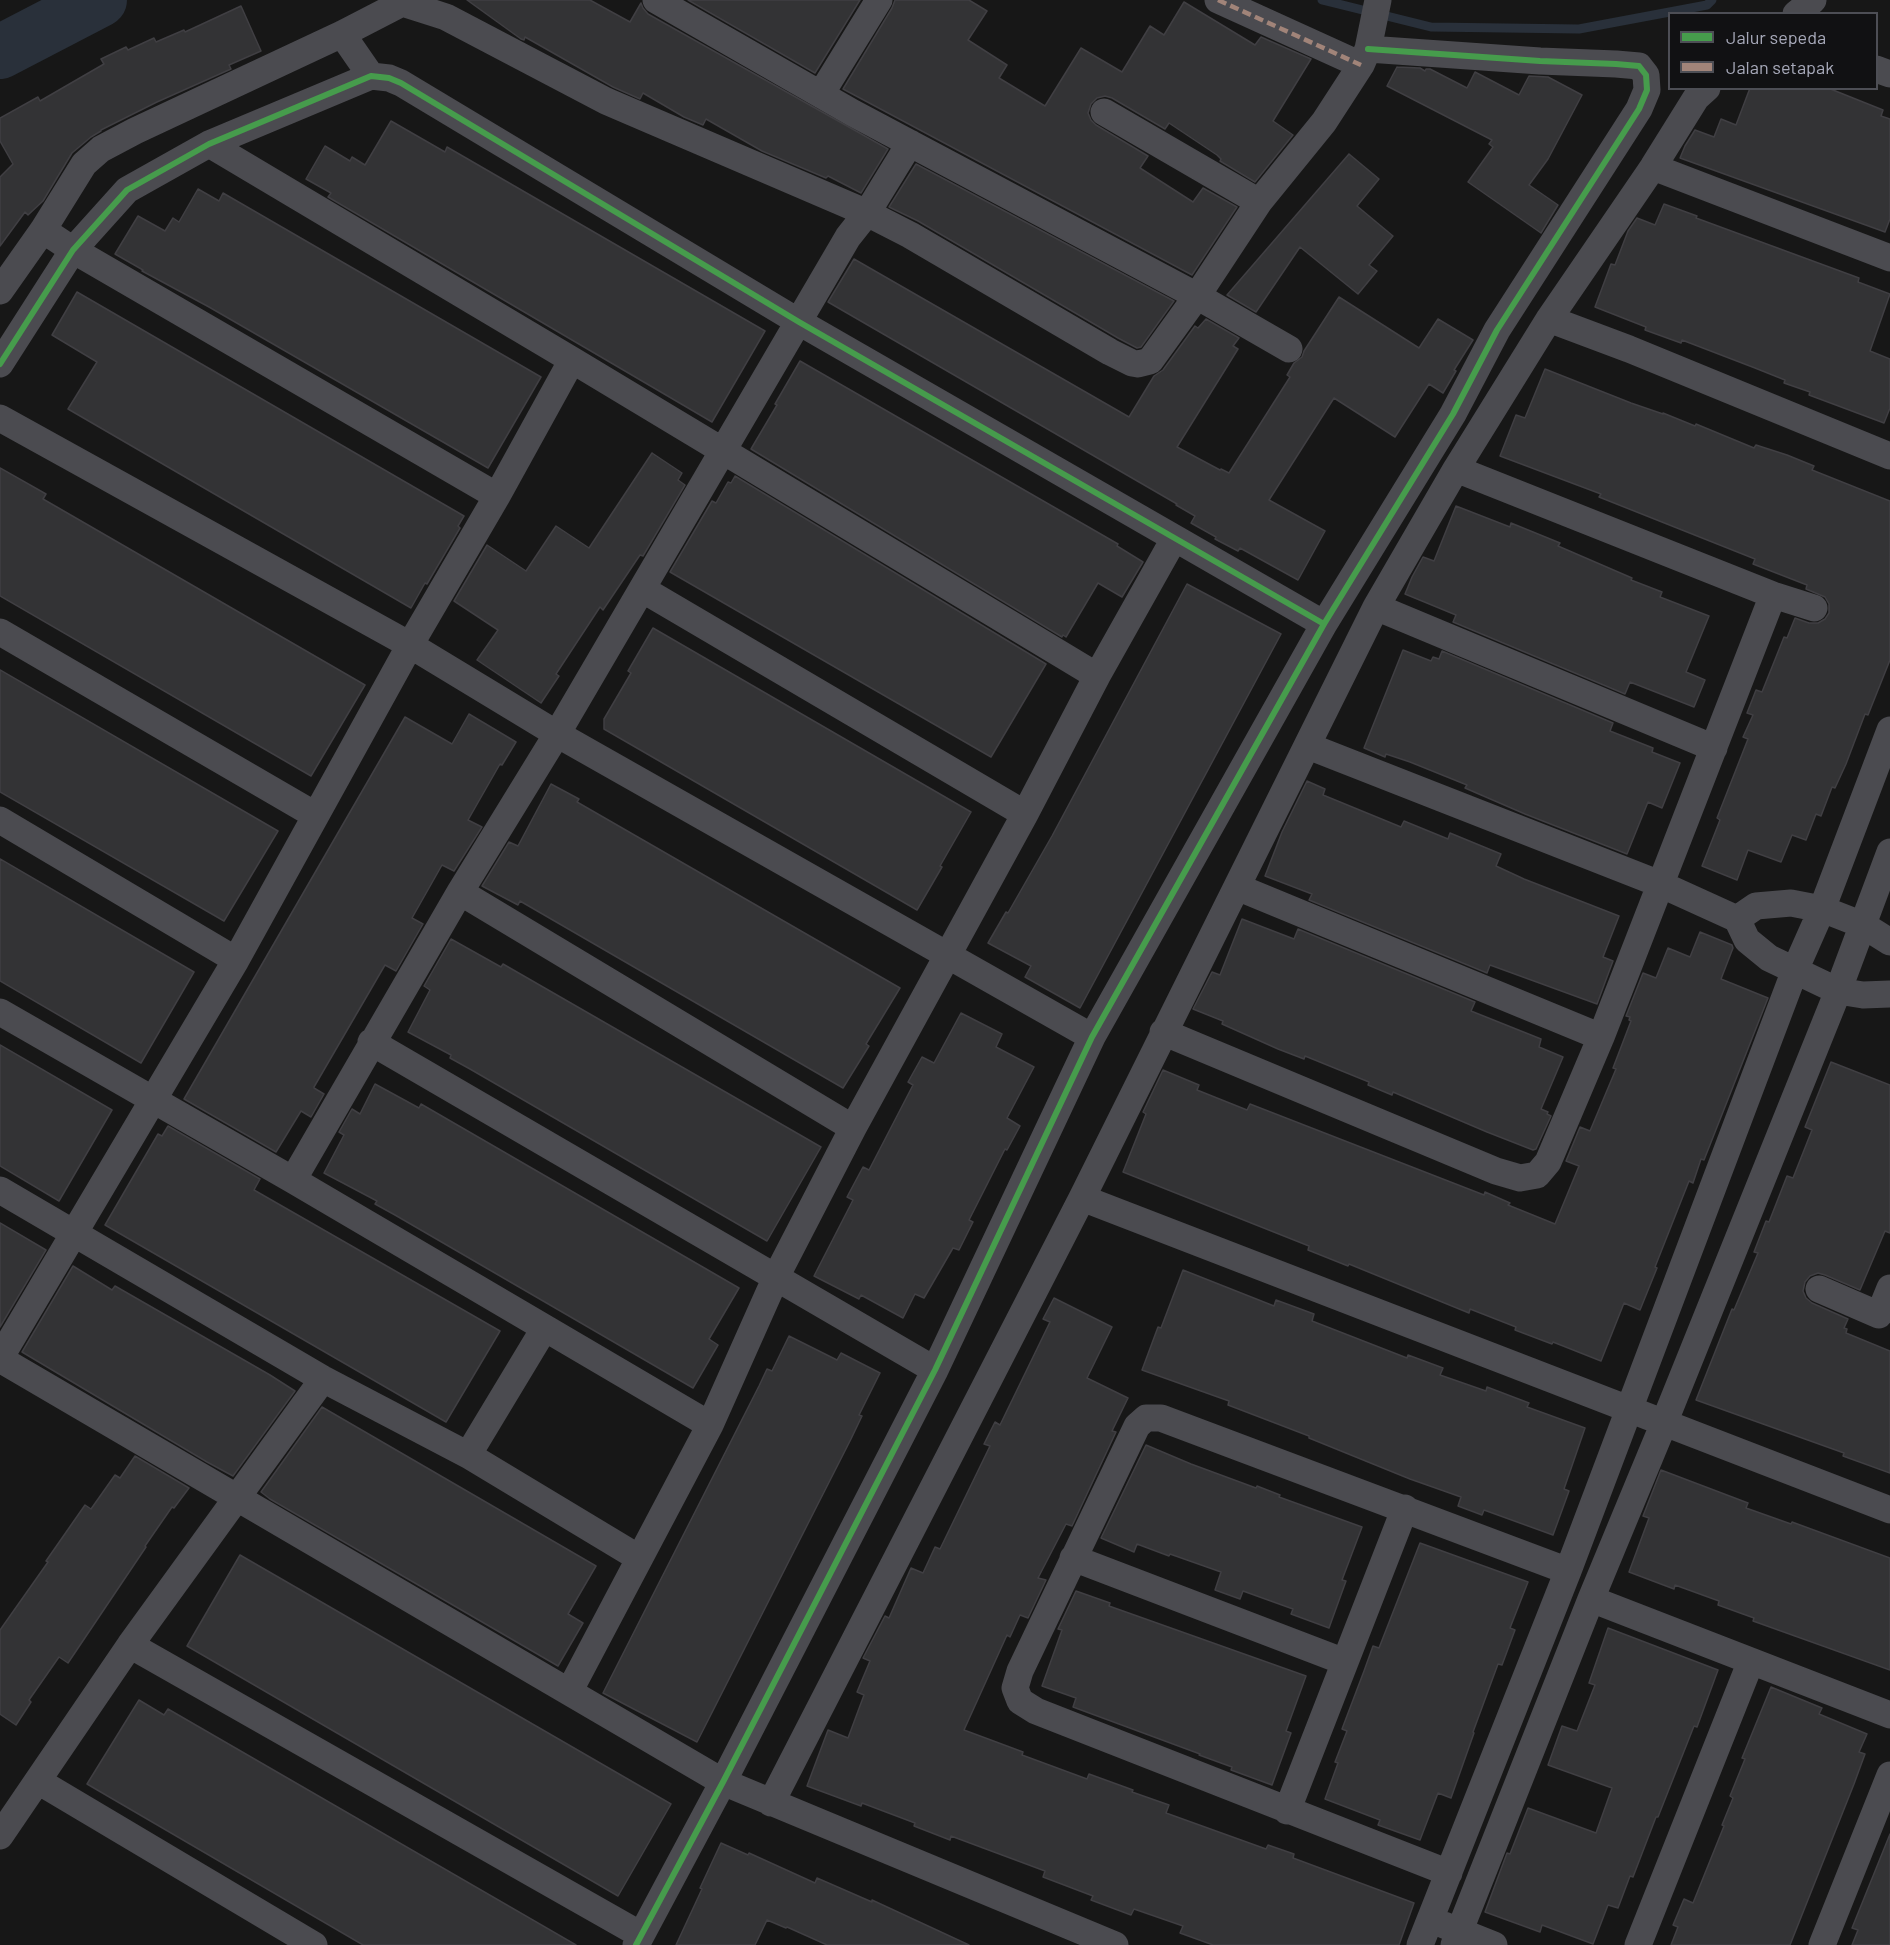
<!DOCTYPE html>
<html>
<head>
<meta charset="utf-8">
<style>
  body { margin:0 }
  #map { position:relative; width:1890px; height:1945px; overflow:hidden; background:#171717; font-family:Barlow,sans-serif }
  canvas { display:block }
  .legend { position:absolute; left:1668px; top:12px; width:210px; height:78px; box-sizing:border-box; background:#111113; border:2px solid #4d4e55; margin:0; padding:8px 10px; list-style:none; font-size:18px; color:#a7a9b9 }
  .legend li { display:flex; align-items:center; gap:12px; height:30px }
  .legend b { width:30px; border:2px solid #4d4e55 }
</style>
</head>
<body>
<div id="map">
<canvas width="1890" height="1945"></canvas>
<ul class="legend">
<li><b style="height:8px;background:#469c4c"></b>Jalur sepeda</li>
<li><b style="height:8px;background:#a18479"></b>Jalan setapak</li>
</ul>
</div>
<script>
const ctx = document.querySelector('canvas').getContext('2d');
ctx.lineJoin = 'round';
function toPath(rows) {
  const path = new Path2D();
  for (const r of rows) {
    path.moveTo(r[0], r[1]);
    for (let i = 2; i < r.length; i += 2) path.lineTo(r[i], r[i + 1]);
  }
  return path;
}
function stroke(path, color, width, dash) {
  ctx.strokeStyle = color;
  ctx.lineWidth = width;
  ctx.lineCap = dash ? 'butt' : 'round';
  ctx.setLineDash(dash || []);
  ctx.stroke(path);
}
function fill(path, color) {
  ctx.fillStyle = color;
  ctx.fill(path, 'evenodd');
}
stroke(toPath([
  [1322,0,1431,27,1579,29,1707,5,1712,0]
]), '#29303a', 9);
stroke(toPath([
  [0,52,100,0]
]), '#29303a', 54);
const building = toPath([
  [467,0,590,0,630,22,641,3,643,8,648,14,888,149,861,193,828,176,826,178,762,151,706,119,703,125,684,117,643,93,640,99,613,87,525,37,524,40,521,39,467,0],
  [688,0,860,0,815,73,688,0],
  [895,0,969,0,987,11,968,40,1007,65,999,78,1045,106,1081,48,1122,72,1150,26,1164,35,1184,2,1255,45,1261,37,1311,59,1273,121,1293,135,1255,182,1220,161,1221,159,1217,155,1169,123,1165,129,1112,98,1105,96,1097,98,1091,104,1088,113,1091,120,1096,125,1148,156,1140,168,1193,202,1203,188,1237,207,1192,275,843,89,892,8,895,0],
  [241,6,261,51,229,65,231,69,157,102,101,130,101,131,91,137,72,153,43,201,28,215,25,212,0,246,0,177,13,164,0,141,0,118,38,97,40,101,104,64,101,59,126,47,128,50,154,38,156,42,184,30,185,32,241,6],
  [1397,67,1420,68,1425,71,1426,69,1430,69,1467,88,1475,72,1519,95,1529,76,1548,77,1582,95,1548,159,1529,185,1558,205,1541,233,1468,182,1493,147,1489,144,1492,140,1387,86,1397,67],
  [1750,88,1828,88,1883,110,1881,116,1890,119,1890,219,1885,232,1680,158,1685,146,1695,130,1714,137,1721,119,1736,125,1750,88],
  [391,121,445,152,447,147,765,331,712,422,328,197,331,193,306,179,325,146,350,161,352,157,365,165,391,121],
  [1349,154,1379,179,1357,206,1393,236,1369,265,1377,271,1358,294,1300,247,1256,312,1227,295,1349,154],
  [916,164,1174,301,1141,347,1137,348,1118,338,918,221,889,207,916,164],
  [198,189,219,201,223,193,541,377,488,468,209,307,142,271,143,270,115,254,138,216,165,231,173,218,179,222,198,189],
  [1664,204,1697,216,1696,218,1859,278,1858,282,1890,294,1870,351,1890,359,1890,408,1884,423,1809,395,1810,392,1784,383,1785,380,1755,368,1682,340,1681,343,1645,330,1646,327,1595,307,1611,264,1615,265,1628,231,1637,218,1655,225,1664,204],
  [854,259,1129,417,1154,376,1163,370,1195,326,1198,328,1206,319,1239,338,1233,346,1238,349,1177,447,1220,470,1221,469,1229,473,1290,377,1287,375,1294,363,1302,357,1304,351,1339,297,1419,348,1438,319,1473,340,1454,370,1456,371,1443,393,1429,384,1395,437,1334,398,1269,500,1325,531,1298,580,1240,548,1238,551,1215,539,1216,537,1191,523,1195,516,1176,505,1177,504,828,302,854,259],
  [77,292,464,516,458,526,460,528,427,584,425,583,411,608,68,409,97,362,52,335,77,292],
  [800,361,1118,544,1117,546,1143,562,1122,597,1098,583,1066,637,1063,635,1062,637,751,449,777,405,775,404,800,361],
  [1545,369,1631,403,1663,414,1663,413,1695,426,1696,424,1754,448,1756,445,1787,455,1814,466,1812,470,1890,501,1890,660,1868,715,1865,714,1846,764,1835,788,1832,787,1821,816,1816,814,1806,840,1792,835,1781,862,1748,850,1737,880,1702,866,1720,820,1717,818,1748,739,1743,737,1753,715,1747,713,1756,690,1762,692,1784,637,1787,638,1795,618,1809,623,1818,623,1825,619,1829,613,1829,604,1825,597,1806,589,1807,585,1753,564,1755,559,1599,497,1601,494,1500,456,1516,415,1525,418,1545,369],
  [652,453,682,473,678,480,685,485,643,556,640,555,603,610,600,607,556,674,559,676,541,703,477,660,498,630,454,601,487,545,526,571,556,526,589,548,652,453],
  [0,468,46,494,43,499,365,685,311,776,0,596,0,468],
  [735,476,1046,664,991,757,670,572,712,501,716,503,728,482,731,483,735,476],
  [1456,506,1510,527,1511,523,1560,543,1558,546,1632,578,1631,580,1662,592,1660,597,1709,616,1686,672,1705,680,1694,707,1630,682,1625,694,1453,622,1456,615,1405,594,1412,577,1423,557,1434,561,1456,506],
  [1187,584,1281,634,1080,1008,1025,977,1031,966,988,943,1006,912,1008,913,1052,836,1187,584],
  [653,628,971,812,940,866,942,867,917,910,604,729,604,719,631,673,628,671,653,628],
  [1403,650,1431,661,1433,657,1439,659,1442,651,1613,723,1610,731,1653,748,1652,752,1680,763,1662,808,1648,802,1627,854,1525,814,1465,788,1467,785,1410,762,1386,754,1385,757,1364,748,1403,650],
  [0,670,278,831,224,921,0,792,0,670],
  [469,714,516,742,502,765,500,764,468,820,482,827,454,871,442,865,412,918,423,924,396,971,385,965,314,1087,314,1088,324,1094,311,1117,301,1111,276,1152,184,1099,405,717,452,744,469,714],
  [1307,781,1325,789,1323,795,1401,827,1404,821,1448,839,1450,833,1501,854,1496,866,1524,879,1619,916,1603,957,1613,961,1597,1004,1490,965,1487,973,1309,900,1312,894,1265,876,1282,832,1307,781],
  [551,784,579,799,577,802,900,988,866,1044,869,1046,843,1088,520,901,518,905,482,886,509,842,518,846,551,784],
  [0,859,194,972,141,1063,0,981,0,859],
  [1242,919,1294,939,1298,929,1475,1002,1471,1011,1541,1039,1539,1047,1563,1057,1541,1109,1548,1112,1547,1114,1551,1116,1536,1149,1533,1150,1487,1132,1393,1092,1392,1095,1368,1085,1369,1082,1305,1056,1304,1059,1278,1049,1222,1024,1223,1021,1193,1009,1212,972,1220,975,1242,919],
  [1700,932,1732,945,1733,948,1721,979,1768,998,1704,1160,1701,1159,1693,1183,1689,1181,1655,1267,1657,1268,1640,1310,1624,1303,1601,1361,1553,1342,1552,1344,1515,1330,1516,1327,1470,1309,1469,1313,1349,1264,1348,1266,1308,1250,1309,1246,1123,1172,1146,1114,1143,1112,1163,1070,1199,1085,1197,1090,1247,1110,1250,1104,1484,1195,1485,1192,1510,1203,1508,1205,1555,1224,1579,1166,1566,1161,1580,1127,1590,1131,1616,1069,1613,1068,1631,1021,1629,1020,1630,1017,1626,1016,1643,973,1656,978,1668,948,1690,957,1700,932],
  [451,939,501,967,503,964,821,1147,767,1241,470,1069,450,1058,451,1055,408,1032,430,990,424,986,451,939],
  [961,1013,1002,1034,996,1047,1034,1067,1007,1118,1020,1126,1007,1150,1005,1149,969,1220,973,1222,959,1250,953,1248,924,1298,915,1294,903,1318,861,1295,859,1299,814,1276,853,1200,847,1197,863,1167,869,1170,913,1085,908,1082,922,1057,934,1063,961,1013],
  [0,1045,112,1110,59,1201,0,1166,0,1045],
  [1831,1062,1890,1085,1890,1233,1885,1231,1860,1290,1825,1275,1818,1273,1810,1276,1805,1282,1803,1291,1806,1298,1812,1303,1848,1319,1844,1328,1847,1329,1846,1333,1890,1351,1890,1473,1843,1456,1844,1453,1696,1400,1732,1309,1734,1310,1758,1253,1754,1252,1766,1221,1769,1222,1787,1176,1793,1178,1812,1130,1805,1127,1831,1062],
  [375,1084,419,1108,421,1104,739,1288,709,1339,718,1345,693,1388,395,1215,375,1204,377,1201,324,1173,344,1135,339,1132,352,1109,360,1114,375,1084],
  [168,1126,260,1179,254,1190,500,1331,446,1422,105,1225,158,1134,162,1136,168,1126],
  [0,1223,46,1250,0,1327,0,1223],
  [73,1266,112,1290,115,1286,270,1375,295,1391,233,1476,207,1462,22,1352,73,1266],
  [1183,1270,1274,1306,1276,1300,1314,1314,1312,1321,1407,1358,1408,1355,1443,1368,1440,1375,1486,1391,1487,1387,1529,1403,1527,1407,1585,1428,1564,1489,1569,1491,1553,1535,1484,1510,1482,1515,1458,1506,1461,1497,1410,1479,1309,1438,1309,1436,1228,1405,1229,1401,1142,1370,1158,1327,1161,1328,1183,1270],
  [1054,1298,1112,1327,1087,1378,1128,1398,1112,1431,1116,1432,1072,1526,1066,1524,1038,1578,1046,1580,1028,1618,1020,1615,1010,1637,1007,1635,964,1730,1023,1752,1022,1755,1087,1779,1089,1774,1133,1790,1132,1792,1169,1805,1166,1813,1266,1849,1268,1845,1294,1854,1293,1858,1414,1903,1399,1945,1213,1945,1180,1933,1183,1926,1134,1909,1131,1915,1091,1900,1093,1896,1043,1877,1045,1871,951,1836,950,1840,914,1826,915,1823,862,1803,861,1806,807,1786,828,1730,848,1738,864,1695,857,1692,870,1661,863,1658,885,1616,889,1618,911,1568,923,1573,935,1547,940,1549,990,1446,984,1444,995,1422,1000,1425,1050,1322,1043,1319,1054,1298],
  [789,1336,837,1360,841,1353,880,1373,859,1415,862,1416,851,1439,697,1742,603,1693,759,1386,767,1369,772,1371,789,1336],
  [322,1407,596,1566,568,1614,583,1623,558,1666,270,1499,261,1492,322,1407],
  [1146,1445,1191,1464,1256,1488,1257,1486,1280,1495,1279,1497,1362,1527,1342,1580,1346,1581,1329,1628,1291,1614,1293,1609,1243,1591,1240,1599,1215,1590,1221,1572,1170,1554,1169,1556,1137,1544,1134,1552,1101,1538,1146,1445],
  [135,1456,189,1488,174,1508,172,1507,145,1546,146,1547,68,1663,59,1657,29,1700,31,1702,16,1725,0,1714,0,1630,48,1562,46,1561,85,1505,91,1509,115,1475,120,1478,135,1456],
  [1661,1470,1748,1503,1746,1508,1791,1524,1792,1522,1890,1558,1890,1670,1753,1621,1754,1618,1718,1605,1719,1601,1675,1585,1674,1589,1629,1572,1649,1518,1643,1516,1661,1470],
  [1420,1543,1528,1582,1510,1628,1515,1630,1502,1665,1498,1664,1473,1732,1474,1733,1451,1798,1438,1793,1420,1840,1378,1825,1380,1820,1325,1799,1338,1763,1335,1762,1347,1731,1342,1729,1364,1671,1373,1646,1379,1648,1420,1543],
  [240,1555,671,1804,618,1896,187,1646,240,1555],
  [1076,1591,1110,1603,1109,1606,1306,1676,1286,1731,1291,1733,1272,1785,1231,1770,1232,1767,1199,1755,1200,1754,1073,1707,1076,1698,1042,1686,1062,1630,1058,1629,1076,1591],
  [1608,1628,1718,1670,1697,1727,1694,1726,1658,1817,1656,1817,1633,1877,1630,1876,1618,1908,1608,1905,1593,1944,1542,1925,1540,1932,1485,1912,1507,1853,1510,1854,1528,1808,1596,1833,1612,1788,1548,1765,1562,1726,1577,1731,1595,1685,1589,1683,1608,1628],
  [1771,1687,1822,1708,1819,1714,1867,1734,1859,1752,1865,1754,1854,1784,1790,1945,1671,1945,1678,1927,1673,1925,1684,1899,1693,1903,1724,1826,1722,1825,1733,1798,1730,1796,1745,1759,1742,1758,1771,1687],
  [139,1700,164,1715,168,1709,576,1945,363,1945,87,1784,139,1700],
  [1890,1834,1890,1945,1852,1945,1858,1930,1852,1928,1890,1834],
  [721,1843,748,1855,749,1853,815,1883,817,1878,872,1902,872,1900,969,1945,827,1945,787,1927,786,1928,767,1920,755,1945,676,1945,702,1889,700,1888,721,1843]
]);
fill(building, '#333335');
stroke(building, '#403f43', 1.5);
stroke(toPath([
  [400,0,402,3,446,17,606,101,867,213,910,235,1110,352,1132,363,1138,364,1150,361,1197,296,1289,349],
  [656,0,853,113,1197,296,1259,202,1324,122,1361,65,1368,49,1378,0],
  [1218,0,1361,65],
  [1796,14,1813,0],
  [342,34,371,76],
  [1876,69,1890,74],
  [821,94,879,0],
  [1104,112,1259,202],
  [209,144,572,360,1097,676],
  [1653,167,1890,258],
  [43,230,73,250,497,496],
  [0,291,43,230,84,164,101,149,135,131,342,34,402,3],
  [1549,319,1629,349,1890,456],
  [0,364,73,250,127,190,209,144,371,76,389,78,401,83,799,322,1324,624],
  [0,418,410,645,557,734,1092,1037],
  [1456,469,1773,595,1814,608],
  [642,589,1025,814],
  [1376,607,1714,748],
  [0,632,315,815],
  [1308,746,1660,884,1737,919],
  [0,820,236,960],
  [1237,887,1601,1037],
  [460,892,853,1128],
  [1890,942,1863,925,1822,909,1791,903,1756,906,1737,919,1747,940,1769,958,1838,991,1863,995,1890,994],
  [0,1012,293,1180,710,1425],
  [1163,1032,1496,1171,1520,1178,1537,1175,1548,1162,1601,1037,1773,595],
  [371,1042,935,1370],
  [293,1180,460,892,557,734,848,237,867,213,910,143],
  [0,1190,323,1379,468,1455,639,1558],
  [1082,1198,1890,1510],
  [1819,1289,1879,1315,1890,1288],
  [0,1358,236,960,410,645,497,496,572,360],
  [0,1359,723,1782,1115,1945],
  [468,1455,544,1329],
  [1073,1558,1345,1662],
  [1591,1599,1890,1715],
  [130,1645,641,1935],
  [569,1692,710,1425,776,1277,853,1128,1025,814,1097,676,1174,539],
  [38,1781,314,1945],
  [771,1803,1082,1198,1376,607,1456,469,1549,319,1653,167,1696,98,1707,88],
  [1287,1811,1405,1508],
  [0,1836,130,1645,323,1379],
  [1449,1873,1036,1711,1020,1701,1015,1688,1020,1671,1137,1426,1146,1418,1161,1418,1568,1571],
  [1444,1925,1494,1945],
  [636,1945,723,1782,935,1370,1092,1037,1324,624,1453,414,1497,330,1639,109,1647,90,1646,75,1639,66,1616,64,1540,61,1368,49],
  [1420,1945,1568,1571,1795,970,1822,909,1890,730],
  [1454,1945,1591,1599,1664,1423,1838,991,1890,852],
  [1638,1945,1751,1661],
  [1822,1945,1890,1775]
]), '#4b4b50', 27);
stroke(toPath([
  [1218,0,1361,65]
]), '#a18479', 4.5, [9, 4.5]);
stroke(toPath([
  [0,364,73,250,127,190,209,144,371,76,389,78,401,83,799,322,1324,624],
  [636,1945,723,1782,935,1370,1092,1037,1324,624,1453,414,1497,330,1639,109,1647,90,1646,75,1639,66,1616,64,1540,61,1368,49]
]), '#469c4c', 6);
</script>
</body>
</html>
